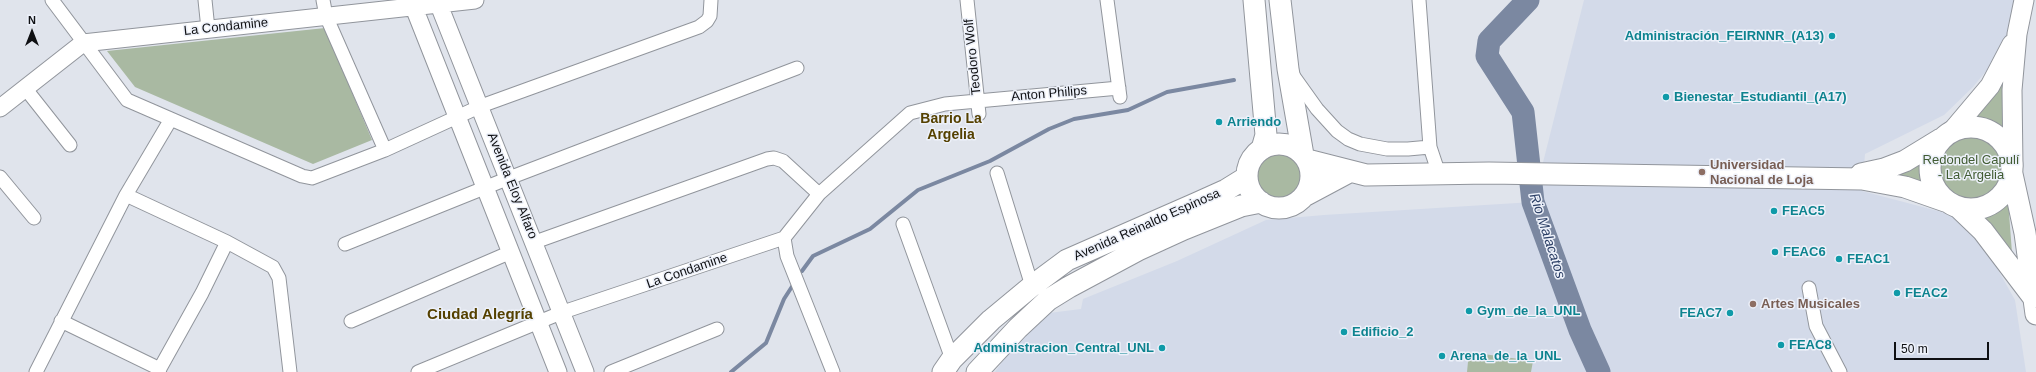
<!DOCTYPE html>
<html>
<head>
<meta charset="utf-8">
<style>
  body { margin:0 }
  #map { position:relative; width:2036px; height:372px; overflow:hidden; background:#e0e4ec; font-family:Arial,sans-serif }
  canvas { display:block }
  .north { position:absolute; left:12px; top:12px; width:40px; height:40px; -webkit-text-stroke:3px #edf1fa; paint-order:stroke; rotate:0deg; font-size:11px; font-weight:700; line-height:16px; text-align:center; color:#0f1013 }
  .north::after { content:''; display:block; margin:auto; width:14px; height:18px; background:#0f1013; clip-path:polygon(50% 0,100% 100%,50% 72%,0 100%) }
  .scale { position:absolute; left:1894px; top:342px; width:95px; height:18px; box-sizing:border-box; border:2px solid #0f1013; border-top:0; padding-left:5px; font-size:12px; line-height:14px; white-space:nowrap; color:#0f1013; -webkit-text-stroke:3px #edf1fa; paint-order:stroke }
</style>
</head>
<body>
<div id="map">
<canvas width="2036" height="372"></canvas>
<div class="north">N</div>
<div class="scale">50 m</div>
</div>
<script>
const ctx = document.querySelector('canvas').getContext('2d');
ctx.lineJoin = 'round';
function fill(path, color) {
  ctx.fillStyle = color;
  ctx.fill(path, 'evenodd');
}
function toPath(rows) {
  const path = new Path2D();
  for (const r of rows) {
    if (r.length === 3) {
      path.moveTo(r[0] + r[2], r[1]);
      path.arc(r[0], r[1], r[2], 0, 2 * Math.PI);
      continue;
    }
    path.moveTo(r[0], r[1]);
    for (let i = 2; i < r.length; i += 2) path.lineTo(r[i], r[i + 1]);
  }
  return path;
}
function stroke(path, color, width, dash) {
  ctx.strokeStyle = color;
  ctx.lineWidth = width;
  ctx.lineCap = dash ? 'butt' : 'round';
  ctx.setLineDash(dash || []);
  ctx.stroke(path);
}
function drawText(font, color, halo, rows, align = 'center') {
  ctx.font = font + ' Arial,sans-serif';
  ctx.lineWidth = 3;
  ctx.setLineDash([]);
  ctx.textBaseline = 'middle';
  ctx.strokeStyle = halo;
  ctx.fillStyle = color;
  for (const [text, x, y, turn = 0] of rows) {
    ctx.save();
    ctx.translate(x, y);
    ctx.rotate((+turn || 0) * Math.PI / 180);
    ctx.textAlign = isNaN(turn) ? turn : align;
    if (halo) ctx.strokeText(text, 0, 0);
    ctx.fillText(text, 0, 0);
    ctx.restore();
  }
}
fill(toPath([
  [1584,0,2020,0,2013,26,1996,59,1973,87,1944,115,1865,154,1862,191,1953,215,1988,252,2015,300,2026,372,995,372,1009,352,1049,313,1081,309,1083,299,1177,261,1266,220,1324,215,1533,202]
]), '#d3dae9');
fill(toPath([
  [325,28,372,140,313,164,135,87,107,51],
  [2006,72,2003,131,1993,123,1973,119],
  [1971,167,34],
  [1279,175,23],
  [1923,160,1925,183,1890,176],
  [2008,199,2012,253,1984,217,1999,208],
  [1469,352,1533,361,1531,372,1467,372]
]), '#a9b9a2');
stroke(toPath([
  [802,271,813,256,870,229,918,190,990,161,1049,129,1074,119,1128,110,1167,92,1234,80],
  [731,372,766,343,784,299,793,285]
]), '#7b88a1', 4);
stroke(toPath([
  [1528,0,1489,41,1487,56,1523,112,1533,202,1580,330,1599,372]
]), '#7b88a1', 23);
const minor = toPath([
  [52,0,127,100,302,176,312,178,385,150,481,106,699,27,707,21,710,16,711,0],
  [205,0,208,29],
  [323,0,326,16,385,150],
  [967,0,979,114],
  [1107,0,1120,97],
  [1419,0,1430,147,1439,174],
  [1292,74,1317,109,1337,131,1348,139,1360,144,1387,149,1408,149,1430,147],
  [25,88,70,145],
  [997,173,1032,286],
  [0,177,34,218],
  [126,195,227,242,273,267,279,278,290,372],
  [903,224,952,359],
  [784,238,787,256,833,372],
  [535,242,767,159,774,158,783,161,819,194,910,113,945,104,1119,88],
  [345,244,509,178,797,68],
  [1809,288,1816,326,1840,372],
  [61,321,160,369],
  [351,321,511,252],
  [36,372,126,195,171,119],
  [158,372,202,293,227,242],
  [418,372,563,312,784,238,819,194],
  [611,372,717,329]
]);
const tertiary = toPath([
  [411,0,558,372],
  [437,0,585,372],
  [0,108,83,43,475,0]
]);
const secondary = toPath([
  [1952,131,1990,86,2012,44],
  [2013,166,2012,90,2017,34,2024,0]
]);
const primary = toPath([
  [1254,0,1266,135,1262,149],
  [1280,0,1288,69,1303,155],
  [1971,168,41],
  [1279,176,32],
  [1307,160,1366,175,1489,173,1862,179,1905,187,1945,201],
  [1861,174,1884,169,1905,161,1941,139],
  [2012,174,2025,233,2036,314],
  [1304,196,1349,172],
  [1958,207,1983,231,2033,297],
  [943,372,952,359,991,320,1032,286,1067,260,1197,203,1226,190,1247,177],
  [977,372,1018,328,1048,300,1069,287,1138,250,1184,229,1241,206,1261,202]
]);
stroke(minor, '#91959c', 15);
stroke(tertiary, '#91959c', 19);
stroke(secondary, '#91959c', 21);
stroke(primary, '#91959c', 23);
stroke(minor, '#fff', 13);
stroke(tertiary, '#fff', 17);
stroke(secondary, '#fff', 19);
stroke(primary, '#fff', 21);
for (const [x, y, r, color] of [
  [1832,36,4,"#0f9aa8"],
  [1666,97,4,"#0f9aa8"],
  [1219,122,4,"#0f9aa8"],
  [1702,172,4,"#8d6e63"],
  [1774,211,4,"#0f9aa8"],
  [1775,252,4,"#0f9aa8"],
  [1839,259,4,"#0f9aa8"],
  [1897,293,4,"#0f9aa8"],
  [1753,304,4,"#8d6e63"],
  [1469,311,4,"#0f9aa8"],
  [1730,313,4,"#0f9aa8"],
  [1344,332,4,"#0f9aa8"],
  [1781,345,4,"#0f9aa8"],
  [1162,348,4,"#0f9aa8"],
  [1442,356,4,"#0f9aa8"]
]) {
  const dot = new Path2D();
  dot.arc(x, y, r, 0, 2 * Math.PI);
  ctx.fillStyle = color;
  ctx.fill(dot);
  stroke(dot, '#edf1fa', 1.5);
}
drawText('13px', '#0f1013', '#edf1fa', [
  ["La Condamine",226,27,-6],
  ["Teodoro Wolf",973,57,-96],
  ["Anton Philips",1049,94,-5],
  ["Avenida Eloy Alfaro",512,186,68],
  ["Avenida Reinaldo Espinosa",1147,225,-24],
  ["La Condamine",687,271,-19]
]);
drawText('bold 13px', '#0d838f', '#edf1fa', [
  ["Administración_FEIRNNR_(A13)",1824,36,"right"],
  ["Bienestar_Estudiantil_(A17)",1674,97],
  ["Arriendo",1227,122],
  ["FEAC5",1782,211],
  ["FEAC6",1783,252],
  ["FEAC1",1847,259],
  ["FEAC2",1905,293],
  ["Gym_de_la_UNL",1477,311],
  ["FEAC7",1722,313,"right"],
  ["Edificio_2",1352,332],
  ["FEAC8",1789,345],
  ["Administracion_Central_UNL",1154,348,"right"],
  ["Arena_de_la_UNL",1450,356]
], 'left');
drawText('13px', '#415c33', '#edf1fa', [
  ["Redondel Capulí",1971,160],
  ["- La Argelia",1971,175]
]);
drawText('bold 13px', '#785e54', '#edf1fa', [
  ["Universidad",1710,165],
  ["Nacional de Loja",1710,180],
  ["Artes Musicales",1761,304]
], 'left');
drawText('bold 14px', '#554100', '#edf1fa', [
  ["Barrio La",951,119],
  ["Argelia",951,135]
]);
drawText('italic 14px', '#2d4066', '#edf1fa', [
  ["Rio Malacatos",1547,236,72]
]);
drawText('bold 15px', '#554100', '#edf1fa', [
  ["Ciudad Alegría",480,315]
]);
</script>
</body>
</html>
